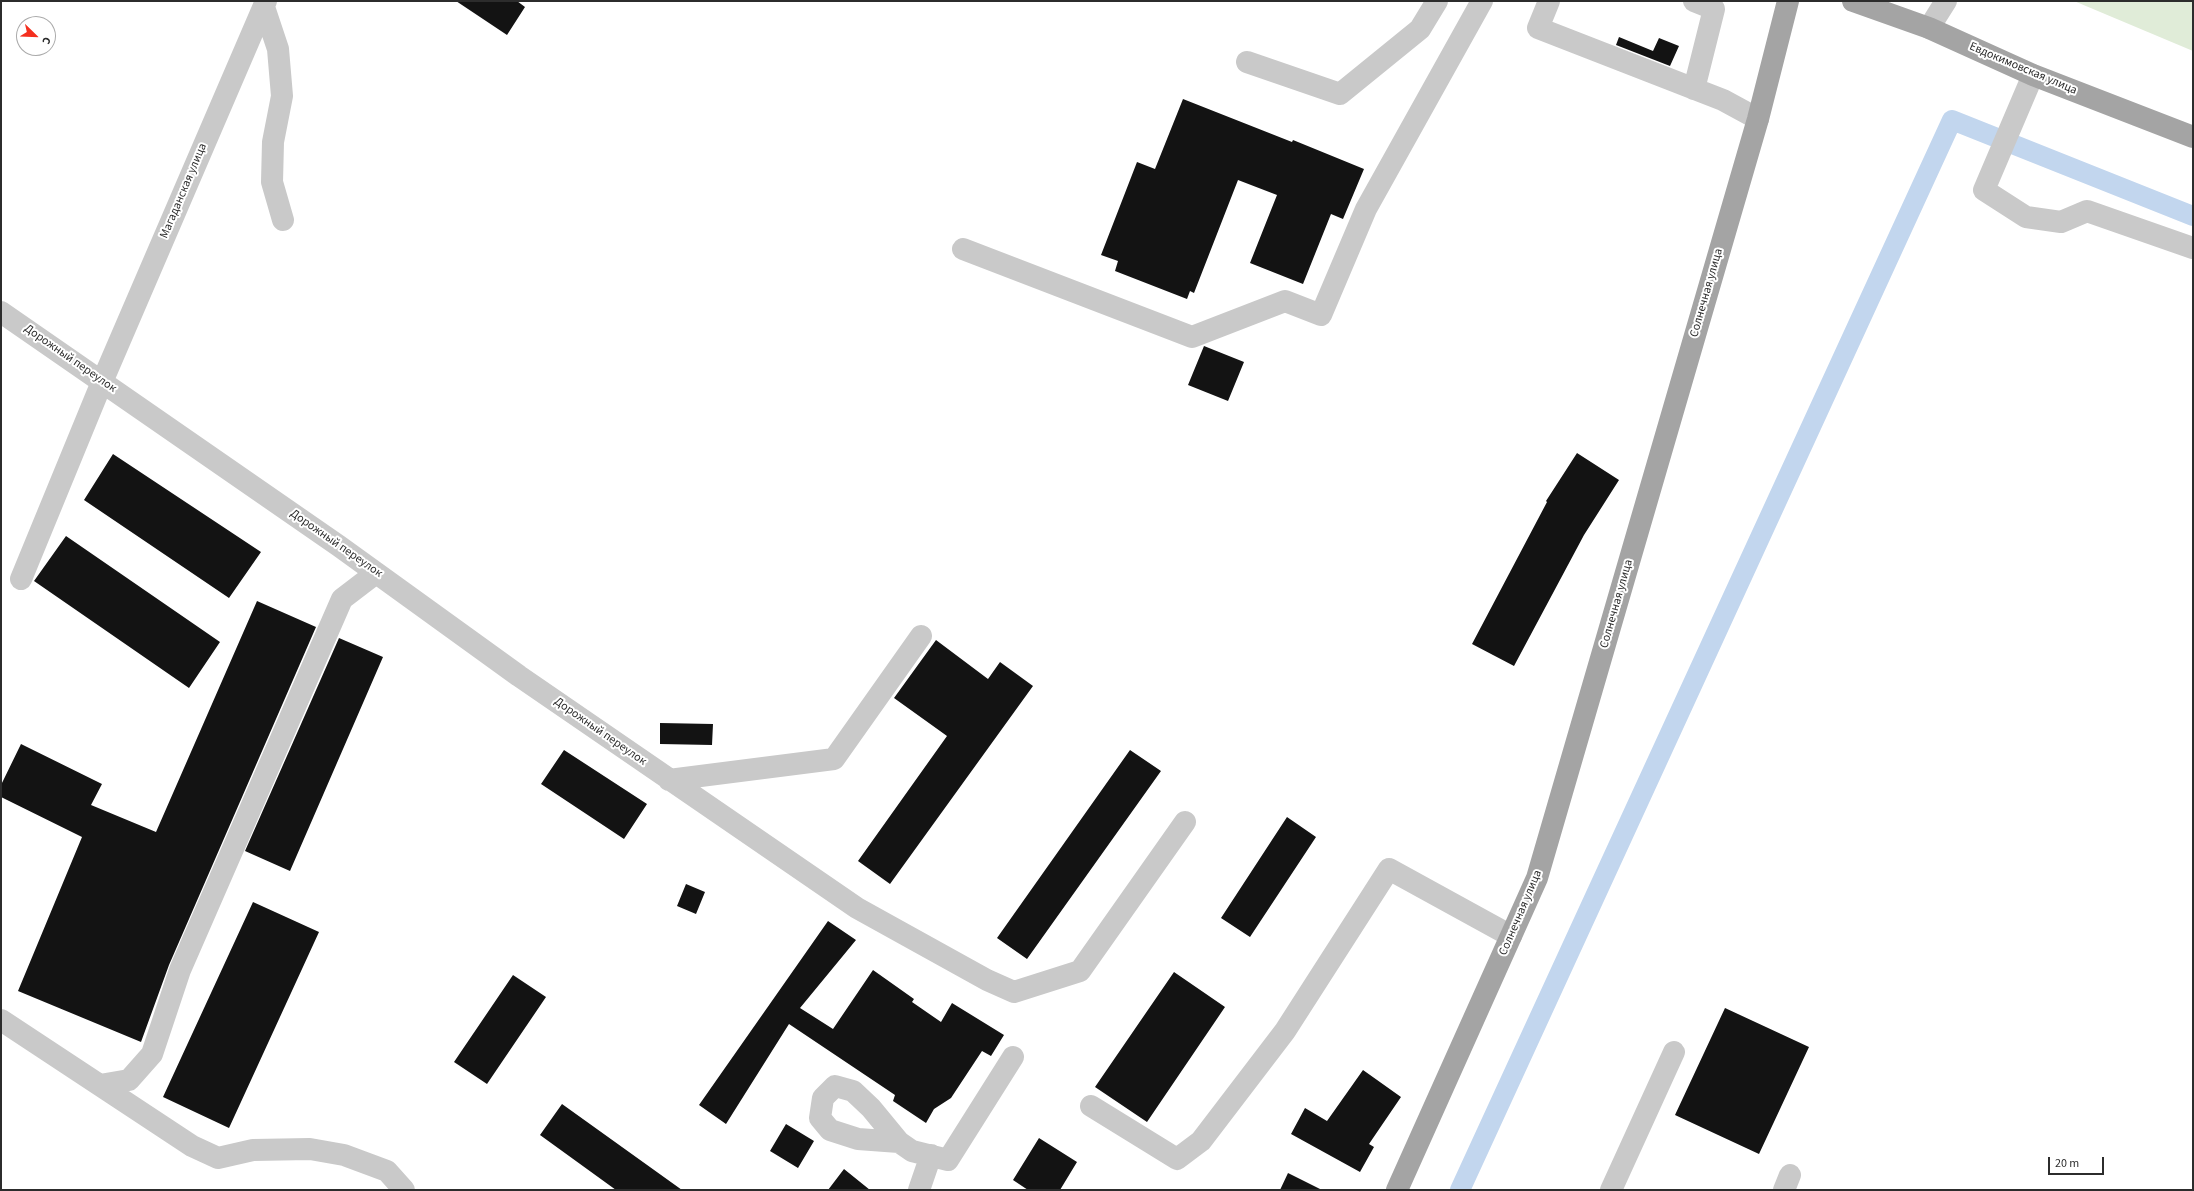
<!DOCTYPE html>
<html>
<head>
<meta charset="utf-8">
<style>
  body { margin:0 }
  #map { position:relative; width:2194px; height:1191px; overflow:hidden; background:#fff; font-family:"Source Sans 3",sans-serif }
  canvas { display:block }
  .frame { position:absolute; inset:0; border:2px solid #2c2c2c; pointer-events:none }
  .north { position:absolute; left:16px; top:16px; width:40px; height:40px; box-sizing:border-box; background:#fff; border:1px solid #ababab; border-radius:50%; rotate:113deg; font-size:11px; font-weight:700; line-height:16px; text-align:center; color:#2c2c2c }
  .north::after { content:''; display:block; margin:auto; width:14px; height:18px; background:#f42f1e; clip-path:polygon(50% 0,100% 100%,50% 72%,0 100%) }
  .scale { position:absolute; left:2048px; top:1157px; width:56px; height:18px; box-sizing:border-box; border:2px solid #2c2c2c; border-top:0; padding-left:5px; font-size:12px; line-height:14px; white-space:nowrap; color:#2c2c2c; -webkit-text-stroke:3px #fff; paint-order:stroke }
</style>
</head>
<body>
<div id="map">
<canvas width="2194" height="1191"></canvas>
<div class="frame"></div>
<div class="north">С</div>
<div class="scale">20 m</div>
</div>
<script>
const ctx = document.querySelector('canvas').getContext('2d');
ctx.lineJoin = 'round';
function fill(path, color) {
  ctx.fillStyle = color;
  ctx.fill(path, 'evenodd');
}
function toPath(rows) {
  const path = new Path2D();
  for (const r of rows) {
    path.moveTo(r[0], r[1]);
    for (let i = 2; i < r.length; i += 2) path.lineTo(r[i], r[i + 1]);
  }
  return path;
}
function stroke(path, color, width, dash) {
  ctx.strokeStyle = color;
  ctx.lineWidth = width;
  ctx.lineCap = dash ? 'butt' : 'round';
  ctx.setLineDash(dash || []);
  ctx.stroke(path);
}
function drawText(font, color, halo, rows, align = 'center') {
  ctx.font = font + ' "Source Sans 3",sans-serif';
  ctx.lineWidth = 4;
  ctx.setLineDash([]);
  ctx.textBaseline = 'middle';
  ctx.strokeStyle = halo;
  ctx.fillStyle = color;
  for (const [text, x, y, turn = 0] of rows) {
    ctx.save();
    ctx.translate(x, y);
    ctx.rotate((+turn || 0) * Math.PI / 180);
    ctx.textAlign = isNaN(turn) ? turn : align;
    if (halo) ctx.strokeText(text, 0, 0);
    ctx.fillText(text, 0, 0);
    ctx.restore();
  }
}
fill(toPath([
  [2074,1,2193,1,2193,51]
]), '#e0ecd8');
stroke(toPath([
  [1460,1190,1952,120,2193,216]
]), '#c2d6ee', 20);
fill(toPath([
  [456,1,517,1,525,7,507,35],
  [1619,37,1653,51,1659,38,1679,46,1670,66,1616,45],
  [1183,99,1292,142,1293,140,1364,169,1343,219,1331,214,1303,284,1250,263,1277,195,1238,180,1194,293,1190,291,1187,299,1115,271,1118,261,1101,255,1137,162,1155,169],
  [1204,346,1244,362,1228,401,1188,385],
  [1577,453,1619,480,1584,535,1514,666,1472,644,1547,502,1546,501],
  [113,454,261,552,229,598,84,500],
  [66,536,220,642,189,688,34,581],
  [257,601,316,627,169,965,141,1042,18,991,82,837,1,797,1,785,21,744,102,784,91,805,156,832],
  [339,638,383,657,290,871,245,851],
  [936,640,988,679,1000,662,1033,686,890,884,858,861,947,736,894,698],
  [660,723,713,724,712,745,660,744],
  [564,750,647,804,624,839,541,784],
  [1130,750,1161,771,1027,959,997,938],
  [1287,817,1316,837,1250,937,1221,918],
  [686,884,705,892,696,914,677,906],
  [253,902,319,932,229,1128,163,1097],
  [828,921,856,940,800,1008,833,1029,873,970,914,999,912,1002,941,1022,952,1003,1004,1035,991,1056,982,1051,951,1098,934,1109,926,1123,893,1101,895,1095,789,1024,726,1124,699,1105],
  [1174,972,1225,1007,1147,1122,1095,1087],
  [513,975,546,997,487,1084,454,1062],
  [1725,1008,1809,1047,1759,1154,1675,1115],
  [1363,1070,1401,1097,1369,1144,1374,1147,1360,1172,1291,1134,1305,1108,1327,1121],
  [562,1104,682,1190,616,1190,540,1135],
  [786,1124,814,1141,798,1168,770,1151],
  [1039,1138,1077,1162,1060,1190,1028,1190,1013,1180],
  [844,1169,870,1190,828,1190],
  [1288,1173,1322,1190,1280,1190]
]), '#131313');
stroke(toPath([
  [1549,1,1538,28,1723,100,1758,119],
  [264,7,278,49,282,96,273,142,272,182,283,220],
  [1929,28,1946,1],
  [1247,62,1340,94,1420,29,1437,1],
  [2033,75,1984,190,2026,217,2061,222,2087,211,2193,248],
  [1694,89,1714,9,1694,1],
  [963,249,1192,337,1285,301,1321,315,1366,209,1482,1],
  [1,312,339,546,519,676,857,908,987,980,1014,992,1080,971,1185,822],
  [21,579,102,382,266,1],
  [669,780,834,759,921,636],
  [1,1020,192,1146,218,1158,253,1150,310,1149,344,1155,387,1171,404,1190],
  [100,1085,129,1080,152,1054,180,970,342,599,376,573],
  [1091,1106,1177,1159,1201,1141,1285,1031,1389,869,1511,936],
  [899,1142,858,1139,830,1130,820,1118,823,1098,835,1086,853,1091,871,1108,899,1142,912,1151,948,1160,1013,1057],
  [919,1190,931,1155],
  [1611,1190,1674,1052],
  [1784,1190,1790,1175]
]), '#c9c9c9', 22);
stroke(toPath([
  [1853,1,1929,28,2033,75,2193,137],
  [1397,1190,1537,878,1758,119,1788,1]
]), '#a4a4a4', 22);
drawText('12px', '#2c2c2c', '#fff', [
  ["Евдокимовская улица",2023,69,23],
  ["Магаданская улица",184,191,-67],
  ["Солнечная улица",1707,293,-74],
  ["Дорожный переулок",70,359,35],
  ["Дорожный переулок",336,544,35],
  ["Солнечная улица",1617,604,-74],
  ["Дорожный переулок",600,732,35],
  ["Солнечная улица",1521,913,-67]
]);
</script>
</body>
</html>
